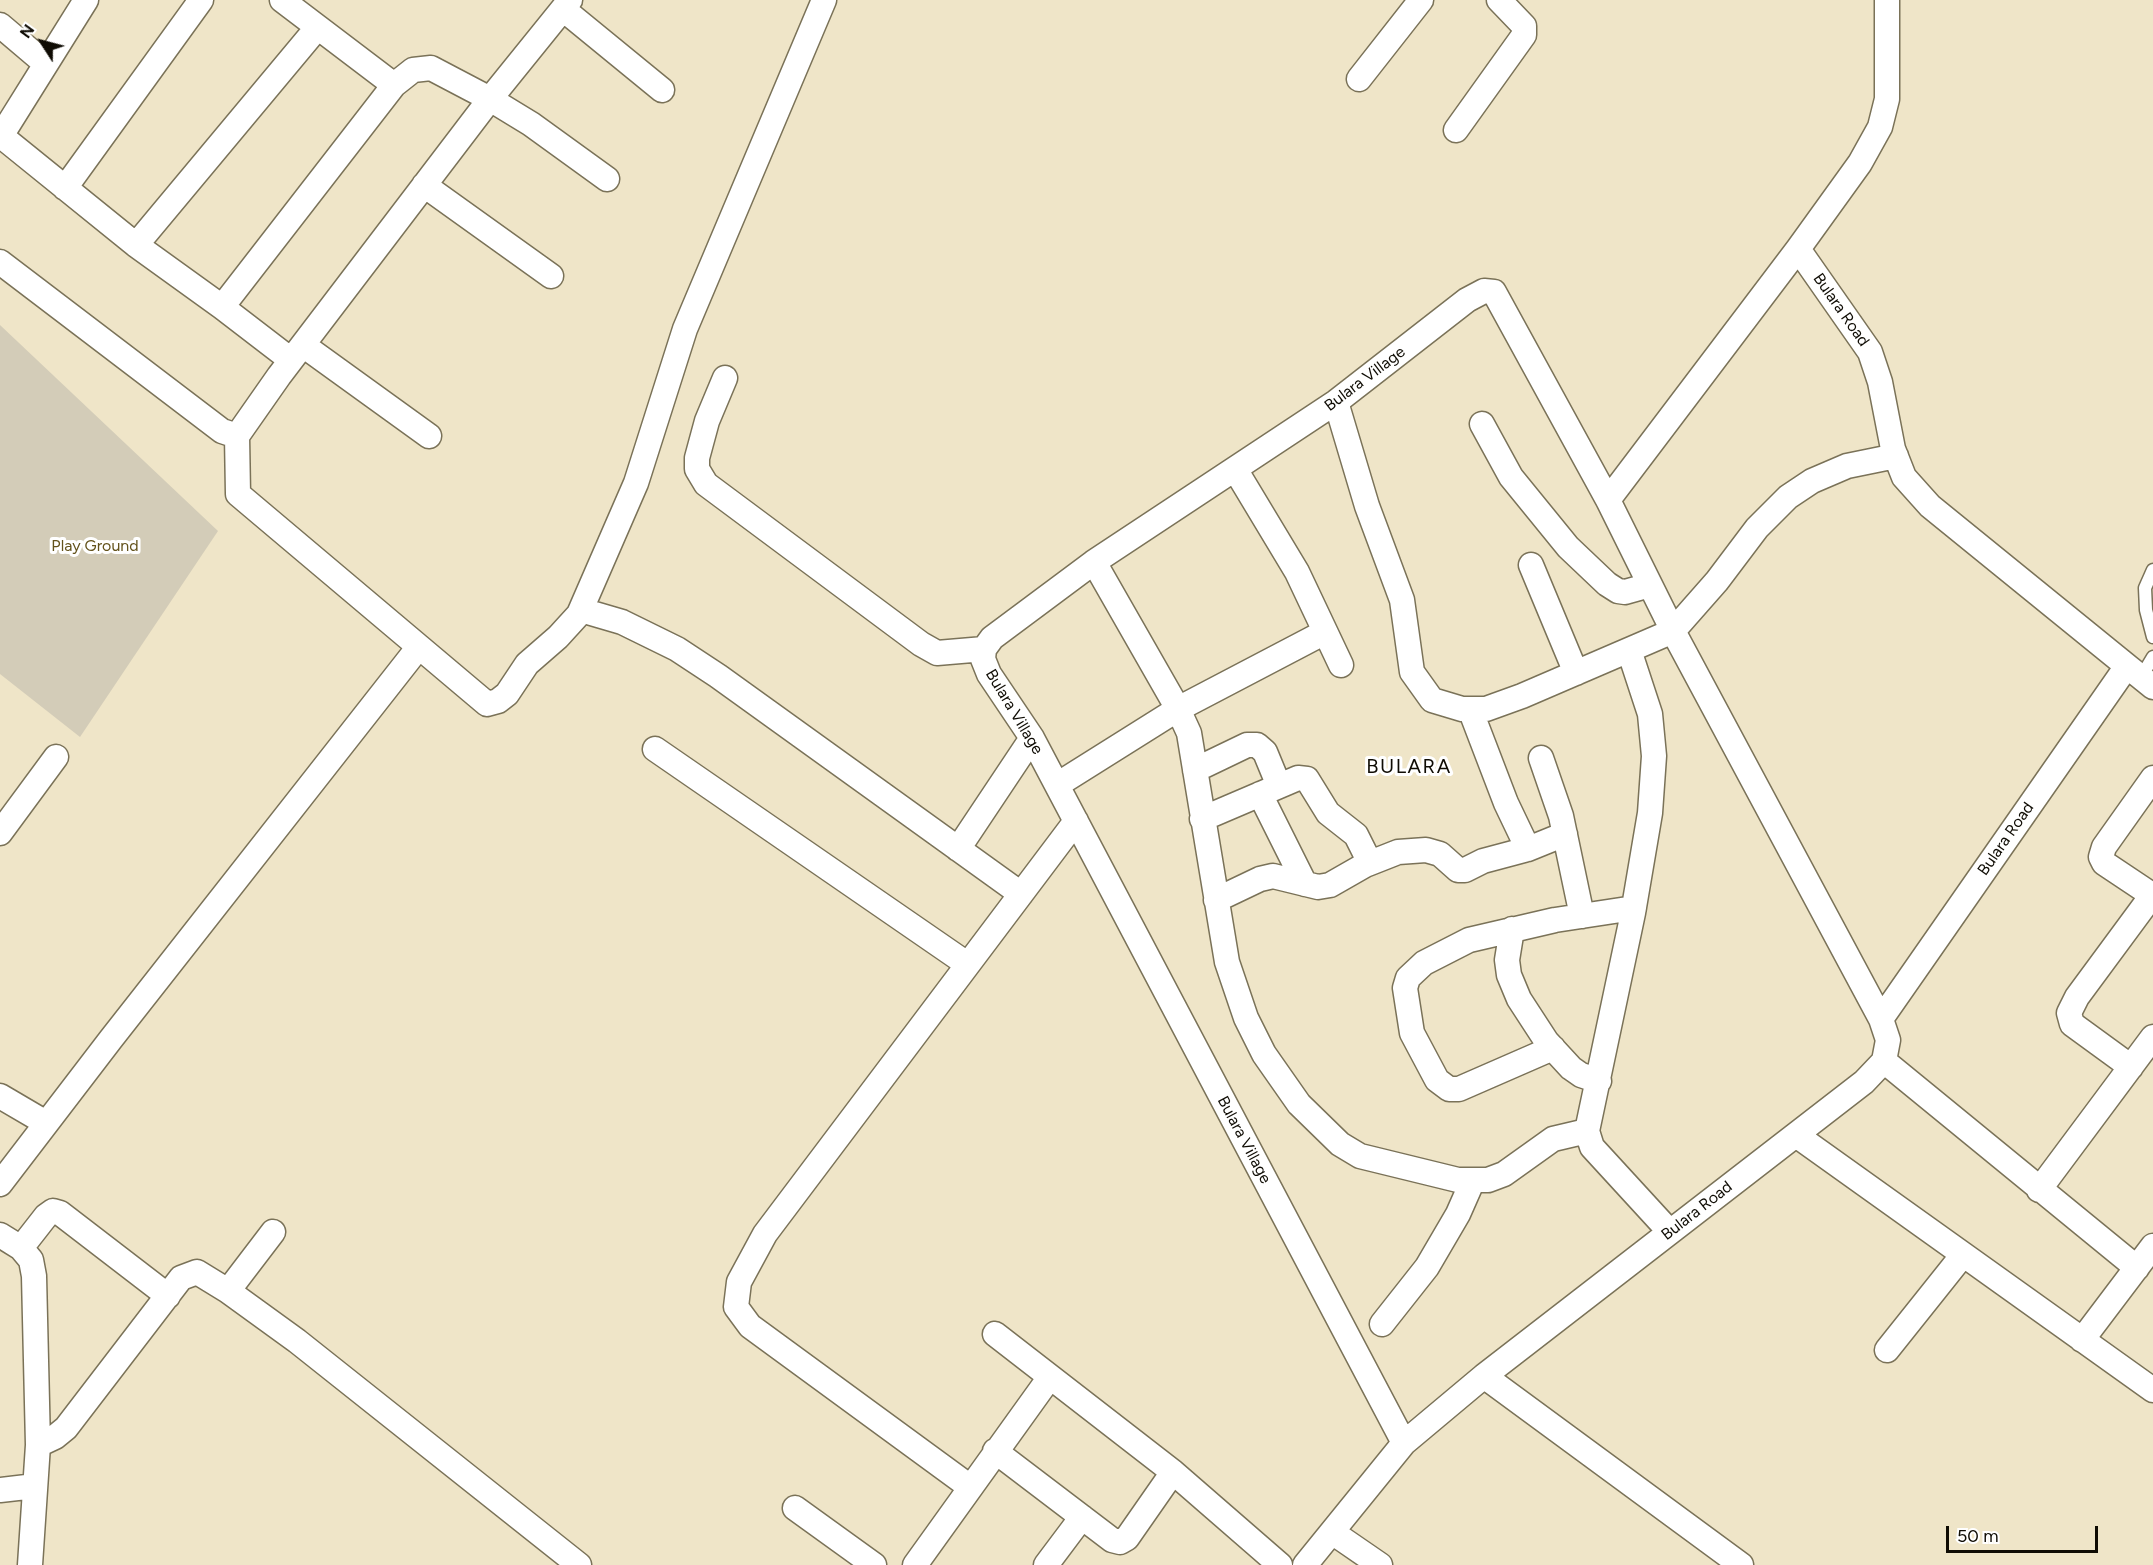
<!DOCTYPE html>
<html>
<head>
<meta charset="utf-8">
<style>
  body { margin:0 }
  #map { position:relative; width:2153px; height:1565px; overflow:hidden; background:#efe5c8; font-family:Figtree,sans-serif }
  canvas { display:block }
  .north { position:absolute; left:12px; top:12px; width:60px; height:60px; -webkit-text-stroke:4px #fff; paint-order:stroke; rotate:306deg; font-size:16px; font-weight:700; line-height:24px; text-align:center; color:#0f0c04 }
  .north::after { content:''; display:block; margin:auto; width:21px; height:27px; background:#0f0c04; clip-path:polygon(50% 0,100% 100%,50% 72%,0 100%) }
  .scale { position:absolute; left:1946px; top:1526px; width:152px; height:27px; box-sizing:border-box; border:3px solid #0f0c04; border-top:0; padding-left:8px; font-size:18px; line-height:21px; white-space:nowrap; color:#0f0c04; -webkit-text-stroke:4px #fff; paint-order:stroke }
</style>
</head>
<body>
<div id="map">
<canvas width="2153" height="1565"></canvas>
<div class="north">N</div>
<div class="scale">50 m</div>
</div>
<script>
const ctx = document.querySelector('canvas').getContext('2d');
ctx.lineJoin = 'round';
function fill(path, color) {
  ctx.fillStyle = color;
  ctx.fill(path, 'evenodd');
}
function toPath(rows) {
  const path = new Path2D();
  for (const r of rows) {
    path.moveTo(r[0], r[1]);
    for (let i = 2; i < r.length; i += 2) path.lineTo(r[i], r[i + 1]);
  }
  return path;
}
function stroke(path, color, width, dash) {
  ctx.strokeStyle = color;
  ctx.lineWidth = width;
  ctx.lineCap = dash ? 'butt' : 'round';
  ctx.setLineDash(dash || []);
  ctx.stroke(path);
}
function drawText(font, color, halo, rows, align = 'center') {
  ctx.font = font + ' Figtree,sans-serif';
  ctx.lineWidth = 6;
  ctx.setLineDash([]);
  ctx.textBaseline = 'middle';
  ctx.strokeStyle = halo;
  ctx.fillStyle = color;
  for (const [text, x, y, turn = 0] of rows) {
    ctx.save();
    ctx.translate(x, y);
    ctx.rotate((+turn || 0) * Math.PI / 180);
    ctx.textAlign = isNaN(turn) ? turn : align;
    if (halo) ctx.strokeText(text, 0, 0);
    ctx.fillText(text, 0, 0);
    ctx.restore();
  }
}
fill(toPath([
  [0,325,218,531,80,737,0,674]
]), '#d3ccb8');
const lane = toPath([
  [2153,570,2145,588,2146,610,2153,637],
  [2141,677,2153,657]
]);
const street = toPath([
  [282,0,394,85],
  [570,0,490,99,279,376,237,436,238,494,487,704,498,701,507,694,527,664,558,637,579,614,636,483,685,329,824,0],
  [563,9,662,90],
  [0,25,46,64,1,136],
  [46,64,86,0],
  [1359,79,1421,0],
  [1456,130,1524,35,1524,26,1499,0],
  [0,135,136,245,222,307,291,360],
  [424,185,551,276],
  [65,188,201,0],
  [136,245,317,28],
  [0,262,222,431,237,436],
  [222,307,394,85,413,70,431,68,490,99,531,124,607,179],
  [303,345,429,436],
  [725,378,707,421,697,458,697,469,706,484,921,644,937,653,984,649],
  [1336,402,1367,506,1402,600,1412,672,1432,700,1462,709,1486,709,1522,696,1673,631,1717,581,1757,528,1788,497,1812,481,1847,466,1896,456],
  [1482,424,1511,477,1568,547,1607,584,1618,591,1625,592,1650,585],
  [1235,469,1297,572,1341,665],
  [1608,500,1798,249],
  [1094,562,1178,709,1189,733,1227,962,1246,1018,1264,1054,1299,1104,1340,1144,1360,1156,1458,1180,1488,1180,1504,1174,1553,1139,1587,1131],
  [1531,565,1576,673],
  [581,610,622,622,677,649,718,676,1021,894],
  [1629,650,1650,714,1654,756,1650,813,1633,913,1587,1131,1592,1147,1670,1232],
  [2127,666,2153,687],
  [1470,709,1506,803,1528,849],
  [655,749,967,964],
  [1541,758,1561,816,1582,916],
  [1195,770,1247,745,1257,745,1265,752,1279,786],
  [1057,785,1178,709,1325,632],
  [1260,794,1305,884],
  [1202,819,1298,778,1307,779,1328,813,1356,835,1370,863],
  [0,833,56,757],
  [958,849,1032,738],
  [2152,895,2104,863,2101,857,2104,847,2153,778],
  [1216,900,1260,879,1273,876,1318,887,1330,885,1365,865,1398,852,1426,850,1440,854,1458,870,1465,870,1483,861,1528,849,1565,834],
  [1512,929,1507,960,1509,975,1519,999,1547,1042,1571,1068,1581,1075,1599,1081],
  [1553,1048,1459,1089,1449,1089,1437,1080,1412,1033,1405,988,1408,978,1424,963,1469,940,1555,920,1634,908],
  [1884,1061,2137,1268],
  [2131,1067,2072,1024,2069,1013,2077,997,2153,894],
  [0,1096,46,1123],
  [1796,1135,2153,1390],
  [0,1184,111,1039,418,648],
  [2039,1190,2153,1037],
  [0,1235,21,1248,31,1260,34,1276,38,1445,30,1565],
  [21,1248,46,1216,53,1211,60,1213,168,1296],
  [228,1291,297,1341,579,1565],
  [1382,1324,1427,1267,1458,1214,1473,1180],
  [995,1334,1173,1472,1280,1565],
  [2082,1340,2153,1246],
  [1887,1350,1962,1256],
  [1484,1376,1741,1565],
  [1404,1443,1032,738,989,674,983,659,984,649,992,638,1094,562,1336,402,1467,300,1484,291,1494,292,1608,500,1673,631,1881,1019],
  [38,1445,55,1437,66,1428,181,1278,197,1272,228,1291,273,1232],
  [995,1451,1112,1540,1120,1542,1127,1538,1173,1472],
  [970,1487,750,1326,736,1307,739,1282,765,1234,1076,821],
  [0,1490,35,1486],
  [795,1508,874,1565],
  [1332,1532,1380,1565],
  [915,1565,1050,1377],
  [1046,1565,1082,1517],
  [1305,1565,1404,1443,1484,1376,1864,1082,1884,1061,1888,1040,1881,1019,2127,666,1930,506,1904,477,1893,449,1880,382,1870,352,1798,249,1860,163,1880,127,1887,99,1887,0]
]);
stroke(lane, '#7a7258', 15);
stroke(street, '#7a7258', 27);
stroke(lane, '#fff', 12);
stroke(street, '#fff', 24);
drawText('16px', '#0f0c04', '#fff', [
  ["Bulara Road",1841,310,55],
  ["Bulara Village",1365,379,-37],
  ["Bulara Village",1014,712,59],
  ["Bulara Road",2006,839,-55],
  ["Bulara Village",1244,1140,62],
  ["Bulara Road",1697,1211,-38]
]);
drawText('16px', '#63521b', '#fff', [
  ["Play Ground",95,546]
]);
ctx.letterSpacing = '1.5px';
drawText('20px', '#0f0c04', '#fff', [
  ["BULARA",1409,767]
]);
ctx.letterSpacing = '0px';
</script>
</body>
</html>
